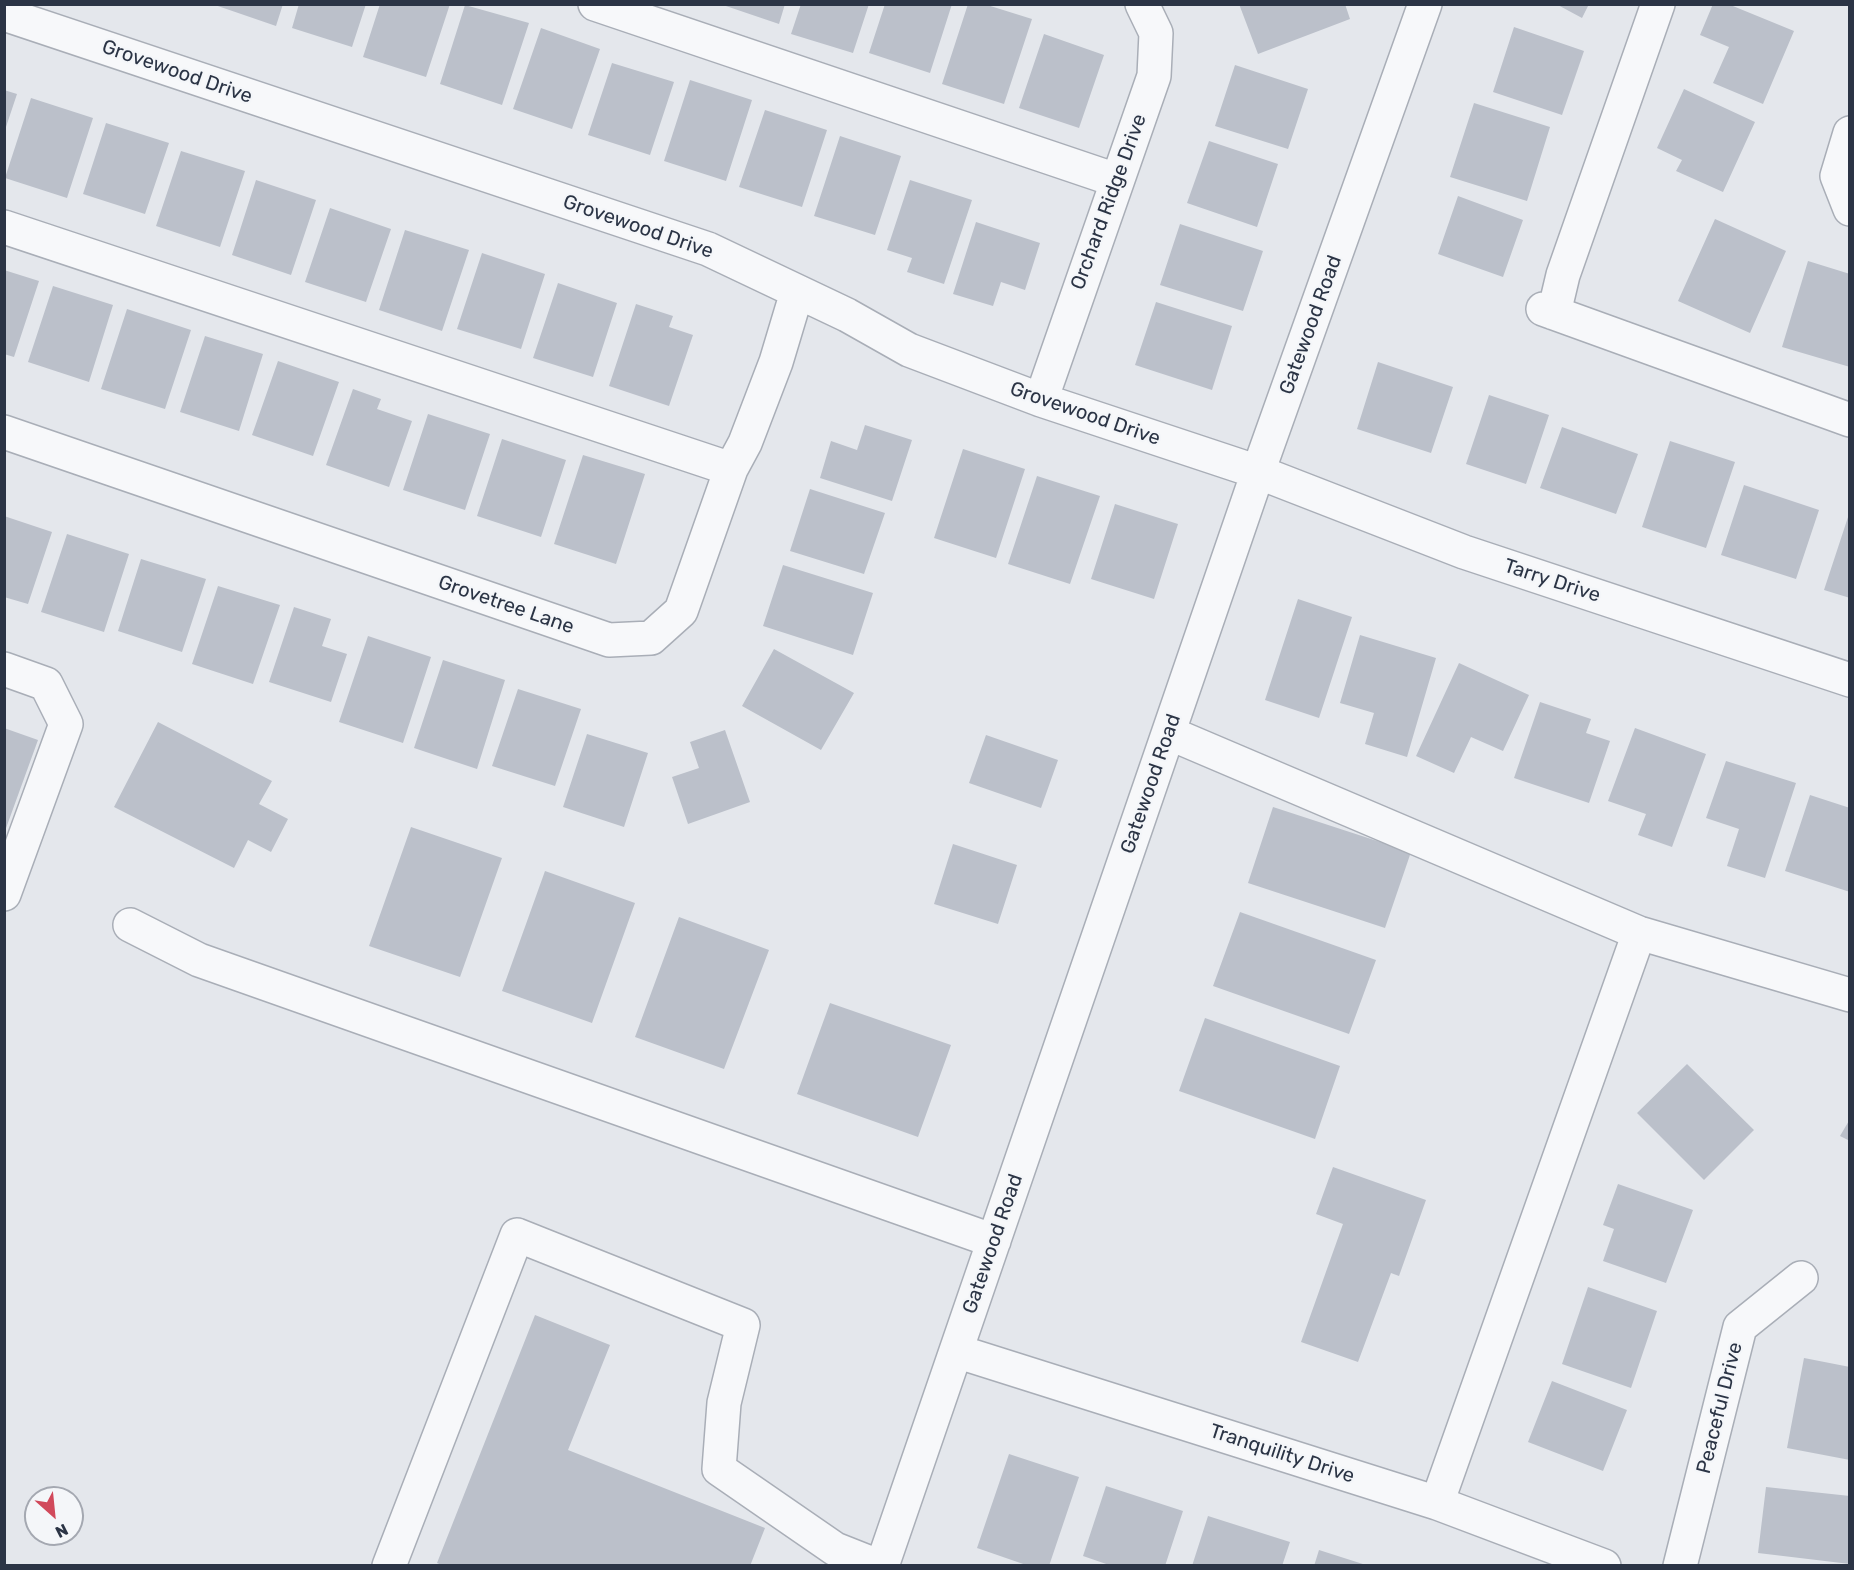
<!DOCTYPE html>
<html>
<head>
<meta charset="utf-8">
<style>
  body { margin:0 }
  #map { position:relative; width:1854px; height:1570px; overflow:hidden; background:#e4e7ec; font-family:Rubik,sans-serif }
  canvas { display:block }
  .frame { position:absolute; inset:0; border:6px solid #2b3445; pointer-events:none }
  .north { position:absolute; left:24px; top:1486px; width:60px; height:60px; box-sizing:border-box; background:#f4f6f9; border:2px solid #a4a8b1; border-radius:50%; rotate:153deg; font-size:16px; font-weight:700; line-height:24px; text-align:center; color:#2b3445 }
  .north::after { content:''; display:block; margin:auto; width:21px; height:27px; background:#d1495b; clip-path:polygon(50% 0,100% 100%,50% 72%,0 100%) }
</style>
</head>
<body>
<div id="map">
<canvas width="1854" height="1570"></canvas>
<div class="frame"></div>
<div class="north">N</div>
</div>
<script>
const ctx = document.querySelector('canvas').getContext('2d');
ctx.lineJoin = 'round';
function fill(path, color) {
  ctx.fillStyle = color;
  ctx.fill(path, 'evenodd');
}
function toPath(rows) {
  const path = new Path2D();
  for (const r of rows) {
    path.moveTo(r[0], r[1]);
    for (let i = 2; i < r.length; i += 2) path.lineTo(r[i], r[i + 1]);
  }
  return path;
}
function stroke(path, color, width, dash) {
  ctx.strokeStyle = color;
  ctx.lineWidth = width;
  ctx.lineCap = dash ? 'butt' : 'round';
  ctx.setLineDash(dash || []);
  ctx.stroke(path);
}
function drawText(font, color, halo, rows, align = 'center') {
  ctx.font = font + ' Rubik,sans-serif';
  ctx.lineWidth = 4.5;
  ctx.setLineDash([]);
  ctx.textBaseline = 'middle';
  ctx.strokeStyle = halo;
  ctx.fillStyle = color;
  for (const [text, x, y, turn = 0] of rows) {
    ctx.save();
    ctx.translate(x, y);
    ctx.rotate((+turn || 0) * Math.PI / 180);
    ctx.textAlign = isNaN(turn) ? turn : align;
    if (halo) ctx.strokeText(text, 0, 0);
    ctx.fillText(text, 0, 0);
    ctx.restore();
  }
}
fill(toPath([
  [212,4,283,4,276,26],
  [299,4,366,4,352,47,292,28],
  [380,4,450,4,426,77,363,57],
  [720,4,785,4,779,24],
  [801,4,869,4,853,53,791,34],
  [885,4,952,4,930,73,869,53],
  [968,4,984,4,1032,19,1004,104,942,84],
  [1239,4,1345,4,1350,19,1258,54],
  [1556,4,1589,4,1582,18],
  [1713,4,1728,4,1794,31,1763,104,1713,83,1729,47,1700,35],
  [465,5,529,23,502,105,440,84],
  [1514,27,1584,51,1562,115,1493,92],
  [541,28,600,49,572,129,513,109],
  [1044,34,1104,55,1079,128,1019,108],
  [612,63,674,82,650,155,588,135],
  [1235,65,1308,89,1288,149,1215,126],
  [690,80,752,100,726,181,664,161],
  [1684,89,1755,122,1723,192,1676,171,1682,160,1657,148],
  [4,90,17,94,5,130,4,130],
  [31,98,93,118,67,198,5,178],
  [1474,103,1550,127,1527,201,1450,177],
  [765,110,827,130,802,207,739,187],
  [106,123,169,143,145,214,83,194],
  [840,136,901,156,875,235,814,216],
  [1209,141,1278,164,1257,227,1187,203],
  [181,151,245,171,220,247,156,226],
  [256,180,316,200,291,275,232,255],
  [910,180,972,200,944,284,907,272,912,258,887,250],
  [1458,196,1523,220,1503,277,1438,254],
  [330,208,391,229,366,302,305,282],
  [1715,219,1786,251,1750,333,1678,301],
  [976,222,1040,243,1025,290,1001,282,993,306,953,294],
  [1180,224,1263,251,1243,311,1160,285],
  [405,230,469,250,442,331,379,310],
  [482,253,545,274,521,349,457,329],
  [1808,261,1850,274,1850,367,1782,347],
  [4,270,39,281,14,357,4,354],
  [558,283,617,303,593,377,533,358],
  [53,286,113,305,89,382,28,362],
  [1156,302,1232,326,1212,390,1135,365],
  [636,304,673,316,669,327,693,335,669,406,609,386],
  [127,309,191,330,165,409,101,389],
  [205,336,263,354,239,431,180,412],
  [278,361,339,382,313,456,252,435],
  [1378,362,1453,387,1431,453,1357,429],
  [353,389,381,399,377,409,412,421,389,487,326,465],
  [1489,395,1549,415,1526,484,1466,464],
  [428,414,490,434,465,510,403,490],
  [865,425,912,440,892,501,820,478,831,441,857,450],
  [1562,427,1638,454,1616,514,1540,488],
  [502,439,566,460,541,537,477,516],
  [1670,441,1735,462,1706,548,1642,527],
  [963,449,1025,469,996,558,934,538],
  [583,455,645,474,616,564,554,544],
  [1037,476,1100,496,1070,584,1008,564],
  [1744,485,1819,510,1796,579,1721,555],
  [810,489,885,513,864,574,790,551],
  [1115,504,1178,524,1154,599,1091,579],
  [1850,511,1850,598,1824,590],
  [4,516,52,532,28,604,4,597],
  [67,534,129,554,104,632,41,612],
  [141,559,206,579,182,652,118,631],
  [783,565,873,593,853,655,763,626],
  [218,586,280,605,253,684,192,664],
  [1298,599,1352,617,1319,718,1265,700],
  [294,607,331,619,322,646,347,654,331,702,269,682],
  [1360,635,1436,658,1407,757,1365,744,1374,713,1340,703],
  [368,636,431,657,403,743,339,722],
  [774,649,854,693,821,750,742,706],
  [443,660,505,680,477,769,414,748],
  [1459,663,1529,695,1503,751,1471,737,1454,773,1416,756],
  [518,689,581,709,555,786,492,766],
  [1540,702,1591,719,1586,733,1610,741,1589,803,1514,778],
  [158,722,272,781,259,804,288,819,271,852,248,840,234,868,114,807],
  [4,728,38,740,5,831,4,831],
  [1635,728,1706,754,1672,847,1638,835,1646,814,1608,801],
  [725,730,750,802,688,824,672,777,699,768,690,742],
  [587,734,648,753,624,827,563,807],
  [986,735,1058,760,1041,808,969,783],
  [1726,761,1796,783,1765,878,1727,866,1739,829,1706,818],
  [1810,795,1850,808,1850,892,1785,871],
  [1273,807,1411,852,1385,928,1248,883],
  [411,827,502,858,460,977,369,946],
  [953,844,1017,865,998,924,934,904],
  [545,871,635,903,592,1023,502,991],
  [1240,912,1376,960,1349,1034,1213,986],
  [679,917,769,950,724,1069,635,1037],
  [830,1003,951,1045,918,1137,797,1094],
  [1205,1018,1340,1066,1315,1139,1179,1091],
  [1687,1064,1754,1130,1704,1180,1637,1113],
  [1850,1119,1850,1141,1840,1136],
  [1333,1167,1426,1200,1399,1276,1391,1273,1358,1362,1301,1342,1343,1224,1316,1214],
  [1618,1184,1693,1210,1666,1283,1603,1261,1614,1229,1603,1225],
  [1588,1287,1657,1311,1631,1388,1562,1364],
  [535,1315,610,1345,568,1450,765,1528,750,1566,444,1566,437,1563],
  [1804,1358,1850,1367,1850,1460,1787,1448],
  [1552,1381,1627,1410,1603,1471,1528,1442],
  [1009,1454,1079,1477,1049,1566,1029,1566,977,1548],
  [1106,1486,1183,1511,1165,1566,1112,1566,1083,1556],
  [1766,1487,1850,1496,1850,1564,1758,1553],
  [1208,1516,1290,1542,1282,1566,1192,1566],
  [1319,1550,1366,1565,1366,1566,1314,1566]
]), '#bbc0ca');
const minor = toPath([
  [595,4,1116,180],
  [4,14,708,249,847,315,909,350,1041,400,1258,472,1464,552,1850,680],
  [1850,133,1837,176,1850,209],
  [4,227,731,469],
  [1543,309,1850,420],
  [1554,313,1563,275,1658,4],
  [1041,400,1154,76,1156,33,1142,4],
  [4,432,609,640,651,638,681,611,731,469,745,443,776,362,797,292],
  [4,669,46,684,66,724,4,894],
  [1169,733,1639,933,1850,995],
  [130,925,199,960,994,1241],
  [956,1351,1437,1503,1604,1566],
  [1437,1503,1639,933],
  [389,1566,517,1235,743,1325,724,1403,719,1469,835,1549,878,1566],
  [882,1566,1258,472,1425,4],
  [1680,1566,1740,1327,1801,1278]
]);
stroke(minor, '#a9aeb7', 36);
stroke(minor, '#f7f8fa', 33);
drawText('20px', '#2b3445', '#f4f6f9', [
  ["Grovewood Drive",177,72,19],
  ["Orchard Ridge Drive",1109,202,-70],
  ["Grovewood Drive",638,227,19],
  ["Gatewood Road",1311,325,-70],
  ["Grovewood Drive",1085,414,19],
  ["Tarry Drive",1552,581,18],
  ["Grovetree Lane",506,605,19],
  ["Gatewood Road",1151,784,-71],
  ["Gatewood Road",993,1244,-71],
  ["Peaceful Drive",1720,1408,-76],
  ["Tranquility Drive",1282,1454,18]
]);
</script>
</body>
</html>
